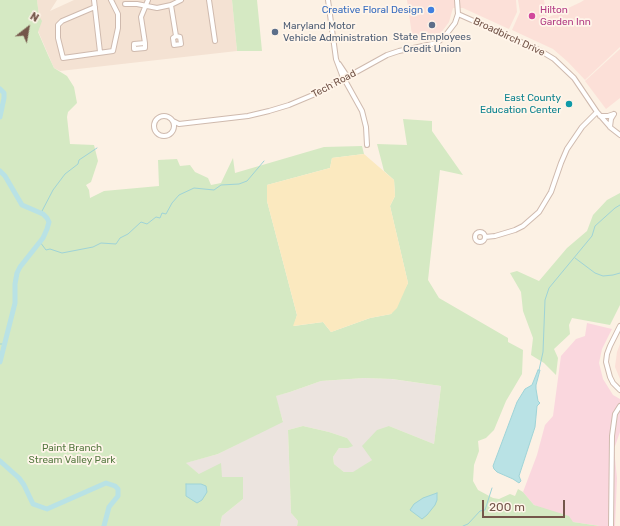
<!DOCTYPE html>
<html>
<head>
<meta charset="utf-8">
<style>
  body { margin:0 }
  #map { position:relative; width:620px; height:526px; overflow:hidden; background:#fcf1e4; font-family:Rubik,sans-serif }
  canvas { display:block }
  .north { position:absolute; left:8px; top:8px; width:40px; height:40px; -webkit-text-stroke:3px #fff5ea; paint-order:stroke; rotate:31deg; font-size:11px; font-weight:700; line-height:16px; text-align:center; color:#74564a }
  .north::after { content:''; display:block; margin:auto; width:14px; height:18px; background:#74564a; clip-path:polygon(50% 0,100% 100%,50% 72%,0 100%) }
  .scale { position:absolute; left:482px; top:500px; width:83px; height:18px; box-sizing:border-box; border:2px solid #74564a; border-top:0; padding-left:5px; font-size:12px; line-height:14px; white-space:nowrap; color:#74564a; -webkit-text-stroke:3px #fff5ea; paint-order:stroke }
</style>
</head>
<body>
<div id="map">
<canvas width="620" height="526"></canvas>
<div class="north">N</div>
<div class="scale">200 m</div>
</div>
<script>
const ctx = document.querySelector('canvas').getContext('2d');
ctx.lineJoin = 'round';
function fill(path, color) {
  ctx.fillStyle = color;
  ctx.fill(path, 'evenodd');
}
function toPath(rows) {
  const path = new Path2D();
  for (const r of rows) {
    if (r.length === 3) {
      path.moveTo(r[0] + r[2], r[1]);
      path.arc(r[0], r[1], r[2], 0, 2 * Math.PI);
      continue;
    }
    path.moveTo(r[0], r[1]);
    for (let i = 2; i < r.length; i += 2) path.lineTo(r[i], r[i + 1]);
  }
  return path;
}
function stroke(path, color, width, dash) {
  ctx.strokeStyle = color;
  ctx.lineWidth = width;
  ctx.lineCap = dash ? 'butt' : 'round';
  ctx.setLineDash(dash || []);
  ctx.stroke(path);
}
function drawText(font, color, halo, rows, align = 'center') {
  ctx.font = font + ' Rubik,sans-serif';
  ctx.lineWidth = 3.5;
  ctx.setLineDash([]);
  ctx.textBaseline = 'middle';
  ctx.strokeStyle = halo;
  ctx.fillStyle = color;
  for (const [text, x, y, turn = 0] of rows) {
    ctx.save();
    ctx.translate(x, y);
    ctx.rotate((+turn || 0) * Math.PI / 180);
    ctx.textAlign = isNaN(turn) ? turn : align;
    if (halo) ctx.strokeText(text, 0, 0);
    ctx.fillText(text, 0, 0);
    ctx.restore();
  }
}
fill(toPath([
  [37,0,57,0,50,11,74,0,232,0,237,51,60,71,54,68,38,31,39,16]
]), '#f4e2d3');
fill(toPath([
  [407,0,516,0,517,12,509,29,463,8,453,8,449,22,440,34,433,38,413,42],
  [518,0,544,0,547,18,581,2,584,0,620,0,620,47,585,80,568,62,553,49,512,30,520,12],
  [620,49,620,98,606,109,585,81],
  [620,344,620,379,615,367,617,352]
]), '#fce0d8');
fill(toPath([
  [364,378,391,379,441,386,434,444,389,426,372,460,353,473,344,472,334,464,333,457,339,448,348,448,347,438,329,432,303,426,288,430,291,513,298,521,297,526,220,526,222,516,243,499,222,477,199,474,185,463,218,454,283,421,275,396,290,392,321,381]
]), '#ece4df');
fill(toPath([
  [587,323,612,329,602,349,599,363,603,379,613,395,620,399,620,432,614,449,617,478,615,526,600,526,573,522,534,505,523,492,537,455,545,425,553,416,561,356,576,339,585,336]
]), '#fad7de');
fill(toPath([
  [0,0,37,0,39,16,42,21,38,32,48,55,54,68,67,76,74,87,77,103,68,112,67,117,70,144,94,145,98,161,91,182,86,185,89,190,90,198,104,191,159,186,158,160,177,159,180,166,190,165,195,172,208,178,211,185,221,183,233,158,235,173,324,147,362,146,364,154,332,158,330,168,267,185,267,201,297,315,294,326,323,322,331,332,370,318,391,314,408,283,390,206,395,196,394,180,384,171,377,144,407,145,403,119,432,121,432,131,463,175,440,170,428,280,439,298,508,338,508,342,523,350,522,374,506,401,494,430,486,438,478,441,479,451,474,465,473,481,478,490,493,498,499,499,510,494,515,496,518,489,523,492,534,505,569,516,573,522,600,526,297,526,298,521,291,513,288,430,303,426,329,432,347,438,353,446,348,448,339,448,333,457,334,464,344,472,353,472,372,460,362,446,377,430,389,426,434,444,441,386,392,379,364,378,321,381,290,392,276,396,283,422,218,454,186,463,199,474,221,463,222,477,243,477,243,499,222,516,220,526,0,526],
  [232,0,257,0,262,51,237,51],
  [620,193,620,305,610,325,572,318,569,325,570,334,554,349,558,358,556,375,544,363,531,355,533,338,523,311,521,292,510,273,517,271,539,281,567,248,587,231,593,215,607,200]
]), '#d5e9c3');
fill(toPath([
  [364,154,394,180,395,196,390,206,408,283,397,308,391,314,370,318,331,332,323,322,293,326,297,315,267,201,267,185,330,168,332,158]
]), '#fbe9bf');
const water = toPath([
  [538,370,540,370,536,385,536,389,538,401,540,403,537,406,535,427,519,476,521,481,519,483,513,479,497,472,494,469,493,466,517,402,525,389,532,385,538,370],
  [186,484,201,484,206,486,207,492,202,500,197,503,186,496,186,484],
  [437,493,437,500,435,505,427,515,422,519,410,510,414,504,423,498,437,493]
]);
fill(water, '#b9e2e5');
stroke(water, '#9fd3d7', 1);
stroke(toPath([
  [41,213,53,190,65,174,78,164,79,160,97,148],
  [40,242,46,250,50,249,62,253,93,247,101,243,116,244,120,238,128,234,141,222,147,224,156,217,160,218,162,213,166,214,172,203,179,195,194,188,214,190,221,185,239,184,247,181,264,161],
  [575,258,595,273,603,276,613,275,620,273],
  [0,344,6,344],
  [539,370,543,352,545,300,549,288,592,236,595,226,615,208,620,205],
  [463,526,468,524,480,511,485,510,492,488]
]), '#9fd3d7', 1);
stroke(toPath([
  [0,89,4,93,4,98,0,117],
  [0,171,5,176,22,205,43,214,47,218,49,222,47,229,43,238,20,267,17,273,15,284,15,303,0,362],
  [0,461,19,478,24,485,33,504,47,509,106,483,115,486,118,489,118,496,109,507,104,526]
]), '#b9e2e5', 5);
const minor = toPath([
  [94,0,100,52],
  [209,0,215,41],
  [328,0,336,59,342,75,362,111,366,127,367,145],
  [125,4,137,4,157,8,171,5,181,0],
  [171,5,176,36,180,37,181,44,174,45,173,38,176,36],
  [95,7,62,21,58,25,58,38,63,58,113,51,118,28,118,14,111,0],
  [458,14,539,50,554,59,574,78,597,112,611,128,620,135],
  [145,43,134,44,134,49,145,48,145,43,141,17,148,0],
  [339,64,345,73,345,78],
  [600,116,608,116,614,114],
  [164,126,10],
  [173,121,179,124,248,116,269,111,289,105,320,92,387,55,399,51,437,43,445,36,455,23,458,14,457,0],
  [610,127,611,119,614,114],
  [480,237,5],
  [485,237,495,236,515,230,523,226,539,212,551,192,561,163,567,149,582,127,597,112],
  [620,326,610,346,607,354,606,362,610,377,613,383,620,390],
  [611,526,612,436,615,414,620,406]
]);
stroke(minor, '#cfbaae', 6);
stroke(minor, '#fff', 4);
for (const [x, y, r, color] of [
  [431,10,4,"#3f7fe0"],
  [532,16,4,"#d1479c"],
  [432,25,4,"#5c6f8a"],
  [275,32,4,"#5c6f8a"],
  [569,104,4,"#0f9aa8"]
]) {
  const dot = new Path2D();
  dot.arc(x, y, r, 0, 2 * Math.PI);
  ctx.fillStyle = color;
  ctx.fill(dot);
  stroke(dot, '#fff5ea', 1.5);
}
drawText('10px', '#366cbe', '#fff5ea', [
  ["Creative Floral Design",423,10]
], 'right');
drawText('10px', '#b23c85', '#fff5ea', [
  ["Hilton",540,10],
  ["Garden Inn",540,22]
], 'left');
drawText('10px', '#4e5e75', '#fff5ea', [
  ["Maryland Motor",283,26],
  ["Vehicle Administration",283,38],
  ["State Employees",432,37,"center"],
  ["Credit Union",432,49,"center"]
], 'left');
drawText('10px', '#74564a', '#fff5ea', [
  ["Broadbirch Drive",509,37,25],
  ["Tech Road",334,84,-28]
]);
drawText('10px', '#0d838f', '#fff5ea', [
  ["East County",561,98],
  ["Education Center",561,110]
], 'right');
drawText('10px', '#577a42', '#fff5ea', [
  ["Paint Branch",72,448],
  ["Stream Valley Park",72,460]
]);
</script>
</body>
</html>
